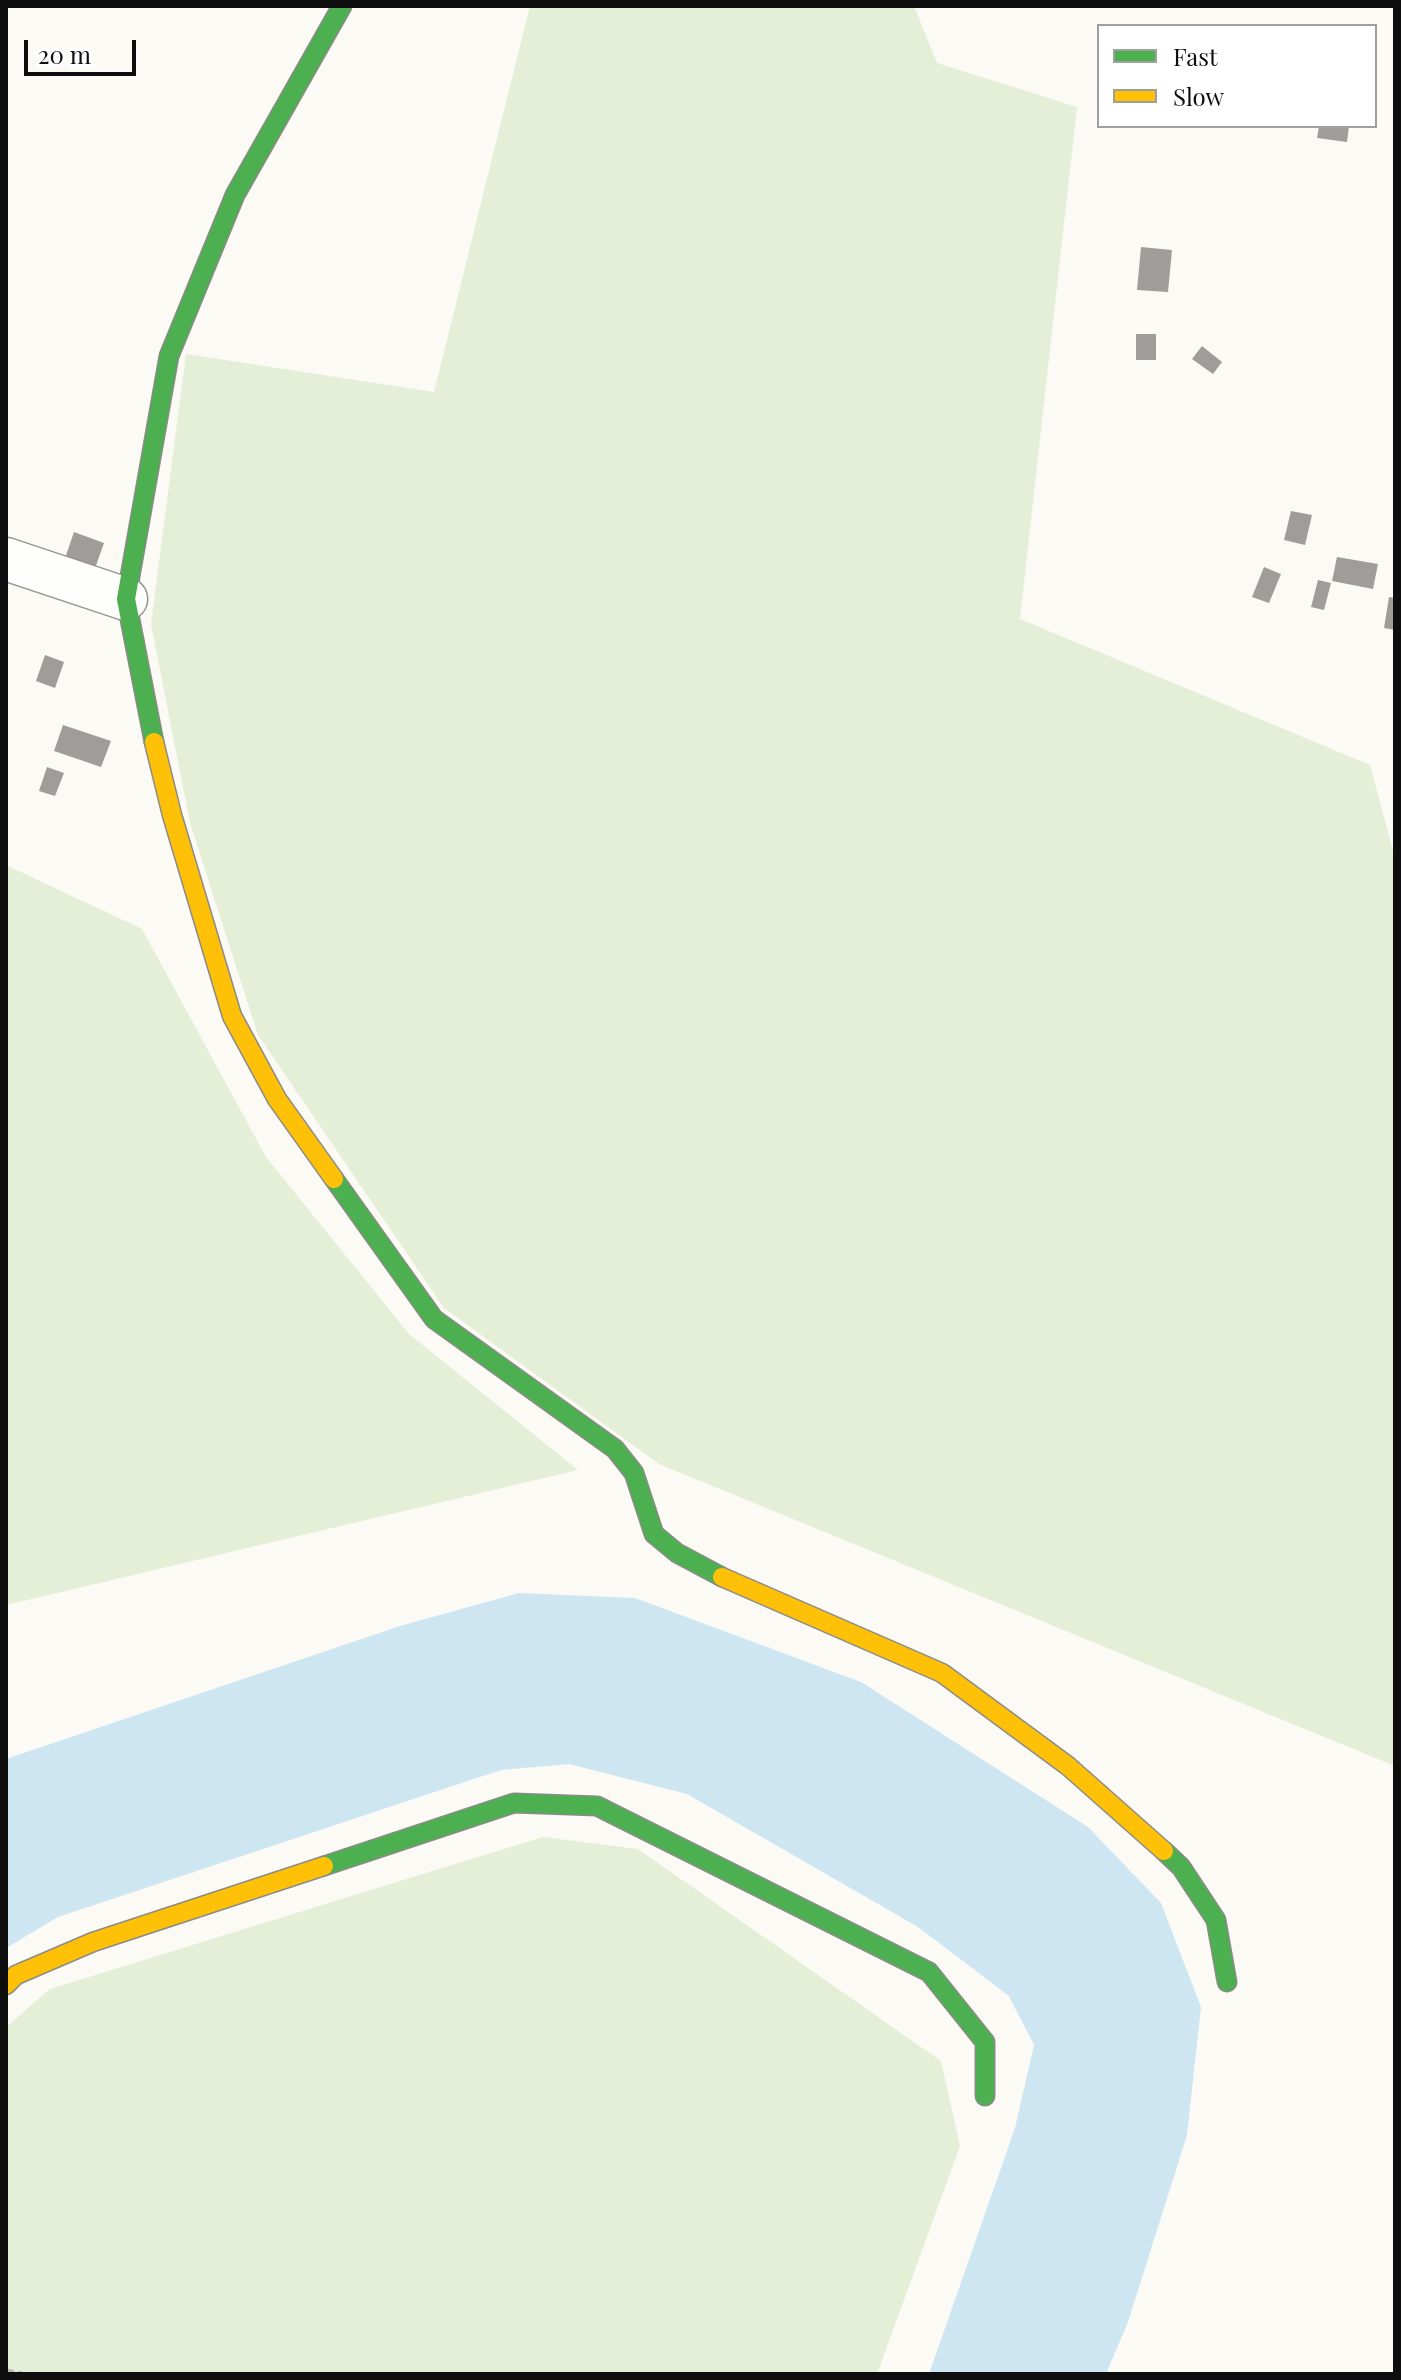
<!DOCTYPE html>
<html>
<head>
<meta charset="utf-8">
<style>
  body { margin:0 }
  #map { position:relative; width:1401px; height:2380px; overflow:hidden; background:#fbfaf4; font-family:"Playfair Display",serif }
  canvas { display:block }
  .frame { position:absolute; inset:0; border:8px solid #0e0e0e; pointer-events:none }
  .legend { position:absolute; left:1097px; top:24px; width:280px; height:104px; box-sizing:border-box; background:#fff; border:2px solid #9f9f9f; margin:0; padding:10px 14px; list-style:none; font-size:24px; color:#0e0e0e }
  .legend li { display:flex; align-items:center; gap:16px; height:40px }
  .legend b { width:40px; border:2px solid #9f9f9f }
  .scale { position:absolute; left:24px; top:40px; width:112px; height:36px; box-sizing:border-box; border:4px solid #0e0e0e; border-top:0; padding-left:10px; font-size:24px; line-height:28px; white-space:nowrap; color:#0e0e0e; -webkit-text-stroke:6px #fff; paint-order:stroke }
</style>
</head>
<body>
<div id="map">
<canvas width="1401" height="2380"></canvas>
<div class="frame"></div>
<ul class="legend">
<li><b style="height:10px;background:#4caf50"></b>Fast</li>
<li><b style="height:10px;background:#ffc107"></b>Slow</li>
</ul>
<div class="scale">20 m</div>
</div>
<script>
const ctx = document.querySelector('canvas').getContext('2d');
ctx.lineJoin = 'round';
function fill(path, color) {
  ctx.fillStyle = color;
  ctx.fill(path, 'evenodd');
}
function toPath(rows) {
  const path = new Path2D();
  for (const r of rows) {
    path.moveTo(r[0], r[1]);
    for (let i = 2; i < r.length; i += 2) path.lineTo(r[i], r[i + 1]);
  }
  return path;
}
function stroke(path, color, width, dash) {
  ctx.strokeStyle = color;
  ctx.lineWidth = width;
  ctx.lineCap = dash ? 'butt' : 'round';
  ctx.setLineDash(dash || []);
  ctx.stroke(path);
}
fill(toPath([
  [530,6,914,6,937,63,1077,107,1020,619,1370,765,1395,858,1395,1766,659,1464,444,1308,258,1035,190,823,151,624,186,354,434,392],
  [6,865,142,929,266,1157,409,1334,578,1470,6,1605],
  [543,1837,638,1849,941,2061,960,2146,877,2374,6,2374,6,2027,50,1989]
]), '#e5eed6');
fill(toPath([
  [519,1593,635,1598,861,1682,1088,1827,1161,1903,1201,2007,1187,2135,1128,2322,1106,2374,929,2374,1015,2128,1034,2045,1009,1996,918,1927,687,1794,569,1764,501,1770,58,1917,6,1948,6,1759,400,1626]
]), '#cee6f1');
fill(toPath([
  [1319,126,1349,126,1347,142,1317,138],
  [1141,247,1172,250,1168,292,1137,290],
  [1136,334,1156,334,1156,360,1136,360],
  [1202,346,1222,362,1213,374,1192,359],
  [1291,511,1312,515,1305,545,1284,540],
  [74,532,104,543,92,577,62,567],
  [1337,557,1378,564,1373,589,1332,581],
  [1264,567,1281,574,1269,603,1252,597],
  [1318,580,1331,583,1324,610,1311,607],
  [1389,597,1395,598,1395,630,1384,628],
  [45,655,64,662,55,688,36,681],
  [63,725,111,741,101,767,54,751],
  [47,767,64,773,55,796,39,791]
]), '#9f9c99');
const street = toPath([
  [6,559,126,599]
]);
const fast = toPath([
  [154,742,126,599,169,356,235,195,342,6],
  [334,1179,434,1319,615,1449,634,1473,654,1534,677,1553,722,1577],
  [1164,1851,1181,1867,1216,1920,1227,1982],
  [324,1866,514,1803,597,1806,929,1972,985,2042,985,2096]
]);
const slow = toPath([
  [154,742,172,815,232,1016,277,1099,334,1179],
  [722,1577,942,1673,1068,1766,1164,1851],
  [6,1985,16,1975,93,1942,324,1866]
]);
stroke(street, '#959492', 45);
stroke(fast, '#8b8b88', 21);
stroke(slow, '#8b8b88', 21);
stroke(toPath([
  [6,2371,22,2374]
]), '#b8b8b7', 5, [8, 4]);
stroke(street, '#fefefd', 42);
stroke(fast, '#4caf50', 18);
stroke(slow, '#ffc107', 18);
</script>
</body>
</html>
